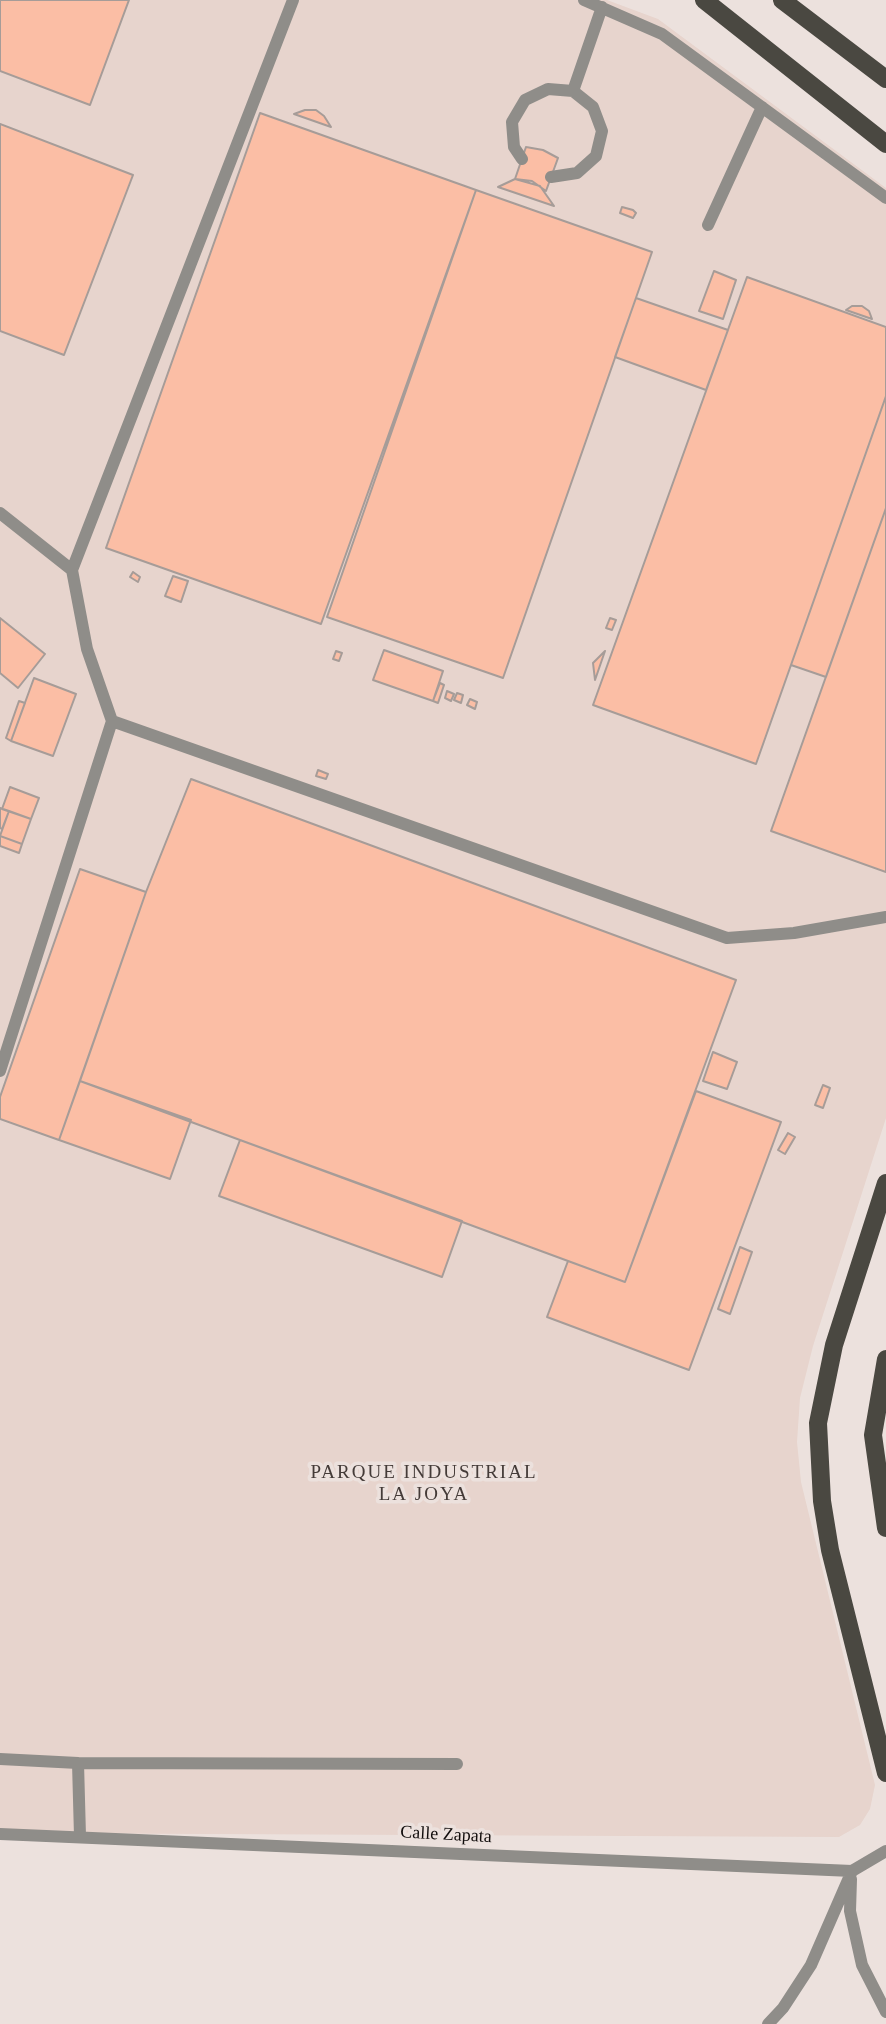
<!DOCTYPE html>
<html>
<head>
<meta charset="utf-8">
<style>
  body { margin:0 }
  canvas { display:block; background:#ece1dd }
</style>
</head>
<body>
<canvas width="886" height="2024"></canvas>
<script>
const ctx = document.querySelector('canvas').getContext('2d');
ctx.lineJoin = 'round';
function fill(path, color) {
  ctx.fillStyle = color;
  ctx.fill(path, 'evenodd');
}
function toPath(rows) {
  const path = new Path2D();
  for (const r of rows) {
    path.moveTo(r[0], r[1]);
    for (let i = 2; i < r.length; i += 2) path.lineTo(r[i], r[i + 1]);
  }
  return path;
}
function stroke(path, color, width, dash) {
  ctx.strokeStyle = color;
  ctx.lineWidth = width;
  ctx.lineCap = dash ? 'butt' : 'round';
  ctx.setLineDash(dash || []);
  ctx.stroke(path);
}
function drawText(font, color, halo, rows, align = 'center') {
  ctx.font = font + ' "Times New Roman",serif';
  ctx.lineWidth = 7;
  ctx.setLineDash([]);
  ctx.textBaseline = 'middle';
  ctx.strokeStyle = halo;
  ctx.fillStyle = color;
  for (const [text, x, y, turn = 0] of rows) {
    ctx.save();
    ctx.translate(x, y);
    ctx.rotate((+turn || 0) * Math.PI / 180);
    ctx.textAlign = isNaN(turn) ? turn : align;
    if (halo) ctx.strokeText(text, 0, 0);
    ctx.fillText(text, 0, 0);
    ctx.restore();
  }
}
fill(toPath([
  [0,0,607,0,658,19,886,188,886,1118,813,1346,800,1398,797,1442,801,1482,875,1785,870,1809,860,1825,839,1837,0,1833]
]), '#e7d4cd');
const building = toPath([
  [0,0,129,0,90,105,0,71,0,0],
  [305,110,316,110,324,116,331,127,294,114,305,110],
  [260,113,476,190,321,624,106,548,260,113],
  [0,124,133,175,64,355,0,331,0,124],
  [526,147,543,150,558,158,546,191,532,181,515,179,526,147],
  [515,179,540,186,554,206,498,187,515,179],
  [476,190,652,252,503,678,327,617,476,190],
  [622,207,633,210,636,213,633,218,620,213,622,207],
  [714,271,736,280,723,319,699,311,714,271],
  [747,277,886,327,886,396,756,764,593,705,747,277],
  [636,298,728,330,706,390,615,357,636,298],
  [852,306,862,306,869,311,872,319,846,310,852,306],
  [886,396,886,508,826,677,791,665,886,396],
  [886,508,886,872,771,831,886,508],
  [133,572,140,577,138,582,130,577,133,572],
  [173,576,188,581,181,602,165,596,173,576],
  [0,618,45,654,18,688,0,673,0,618],
  [610,618,616,620,612,630,606,628,610,618],
  [384,650,443,671,433,701,373,680,384,650],
  [336,651,342,653,339,661,333,659,336,651],
  [605,651,595,680,593,663,605,651],
  [34,678,76,694,53,756,11,741,34,678],
  [440,683,444,685,438,703,433,701,440,683],
  [447,691,454,694,451,701,445,698,447,691],
  [457,693,463,695,461,703,454,700,457,693],
  [470,699,477,702,475,709,467,705,470,699],
  [19,701,25,703,11,741,6,738,19,701],
  [318,770,328,774,326,779,316,776,318,770],
  [191,779,736,980,625,1282,80,1081,146,892,191,779],
  [10,787,39,798,31,819,2,809,10,787],
  [0,808,9,811,2,829,0,828,0,808],
  [9,811,31,819,22,844,0,836,9,811],
  [0,836,22,844,19,853,0,846,0,836],
  [80,869,146,892,59,1140,0,1119,0,1097,80,869],
  [713,1052,737,1062,727,1089,703,1081,713,1052],
  [80,1081,191,1120,170,1179,59,1140,80,1081],
  [823,1085,830,1088,823,1108,815,1105,823,1085],
  [696,1091,781,1122,689,1370,547,1317,568,1261,625,1282,696,1091],
  [788,1133,795,1137,785,1154,778,1150,788,1133],
  [240,1140,462,1221,442,1277,219,1196,240,1140],
  [740,1247,752,1252,730,1314,718,1309,740,1247]
]);
fill(building, '#fbbea5');
stroke(building, '#a69c98', 2);
stroke(toPath([
  [293,0,72,570,87,649,112,721,727,938,794,933,886,917],
  [584,0,662,34,886,198],
  [573,91,602,7],
  [522,159,514,147,512,122,525,100,548,89,573,91,593,107,602,131,596,156,577,173,551,177],
  [708,225,762,107],
  [0,513,72,570],
  [0,1071,112,721],
  [0,1759,78,1763,80,1836],
  [78,1763,457,1764],
  [0,1834,852,1871,886,1851],
  [851,1879,850,1911,862,1965,886,2012],
  [768,2024,783,2008,811,1965,852,1871]
]), '#8f8d89', 12);
stroke(toPath([
  [704,0,886,144],
  [782,0,886,79],
  [886,1183,834,1345,818,1423,822,1501,830,1550,886,1773],
  [886,1359,873,1435,886,1528]
]), '#4a4841', 18);
drawText('18px', '#110d0c', '#ece1dd', [
  ["Calle Zapata",446,1835,3]
]);
ctx.letterSpacing = '2px';
drawText('19px', '#443b38', '#ece1dd', [
  ["PARQUE INDUSTRIAL",424,1473],
  ["LA JOYA",424,1495]
]);
ctx.letterSpacing = '0px';
</script>
</body>
</html>
